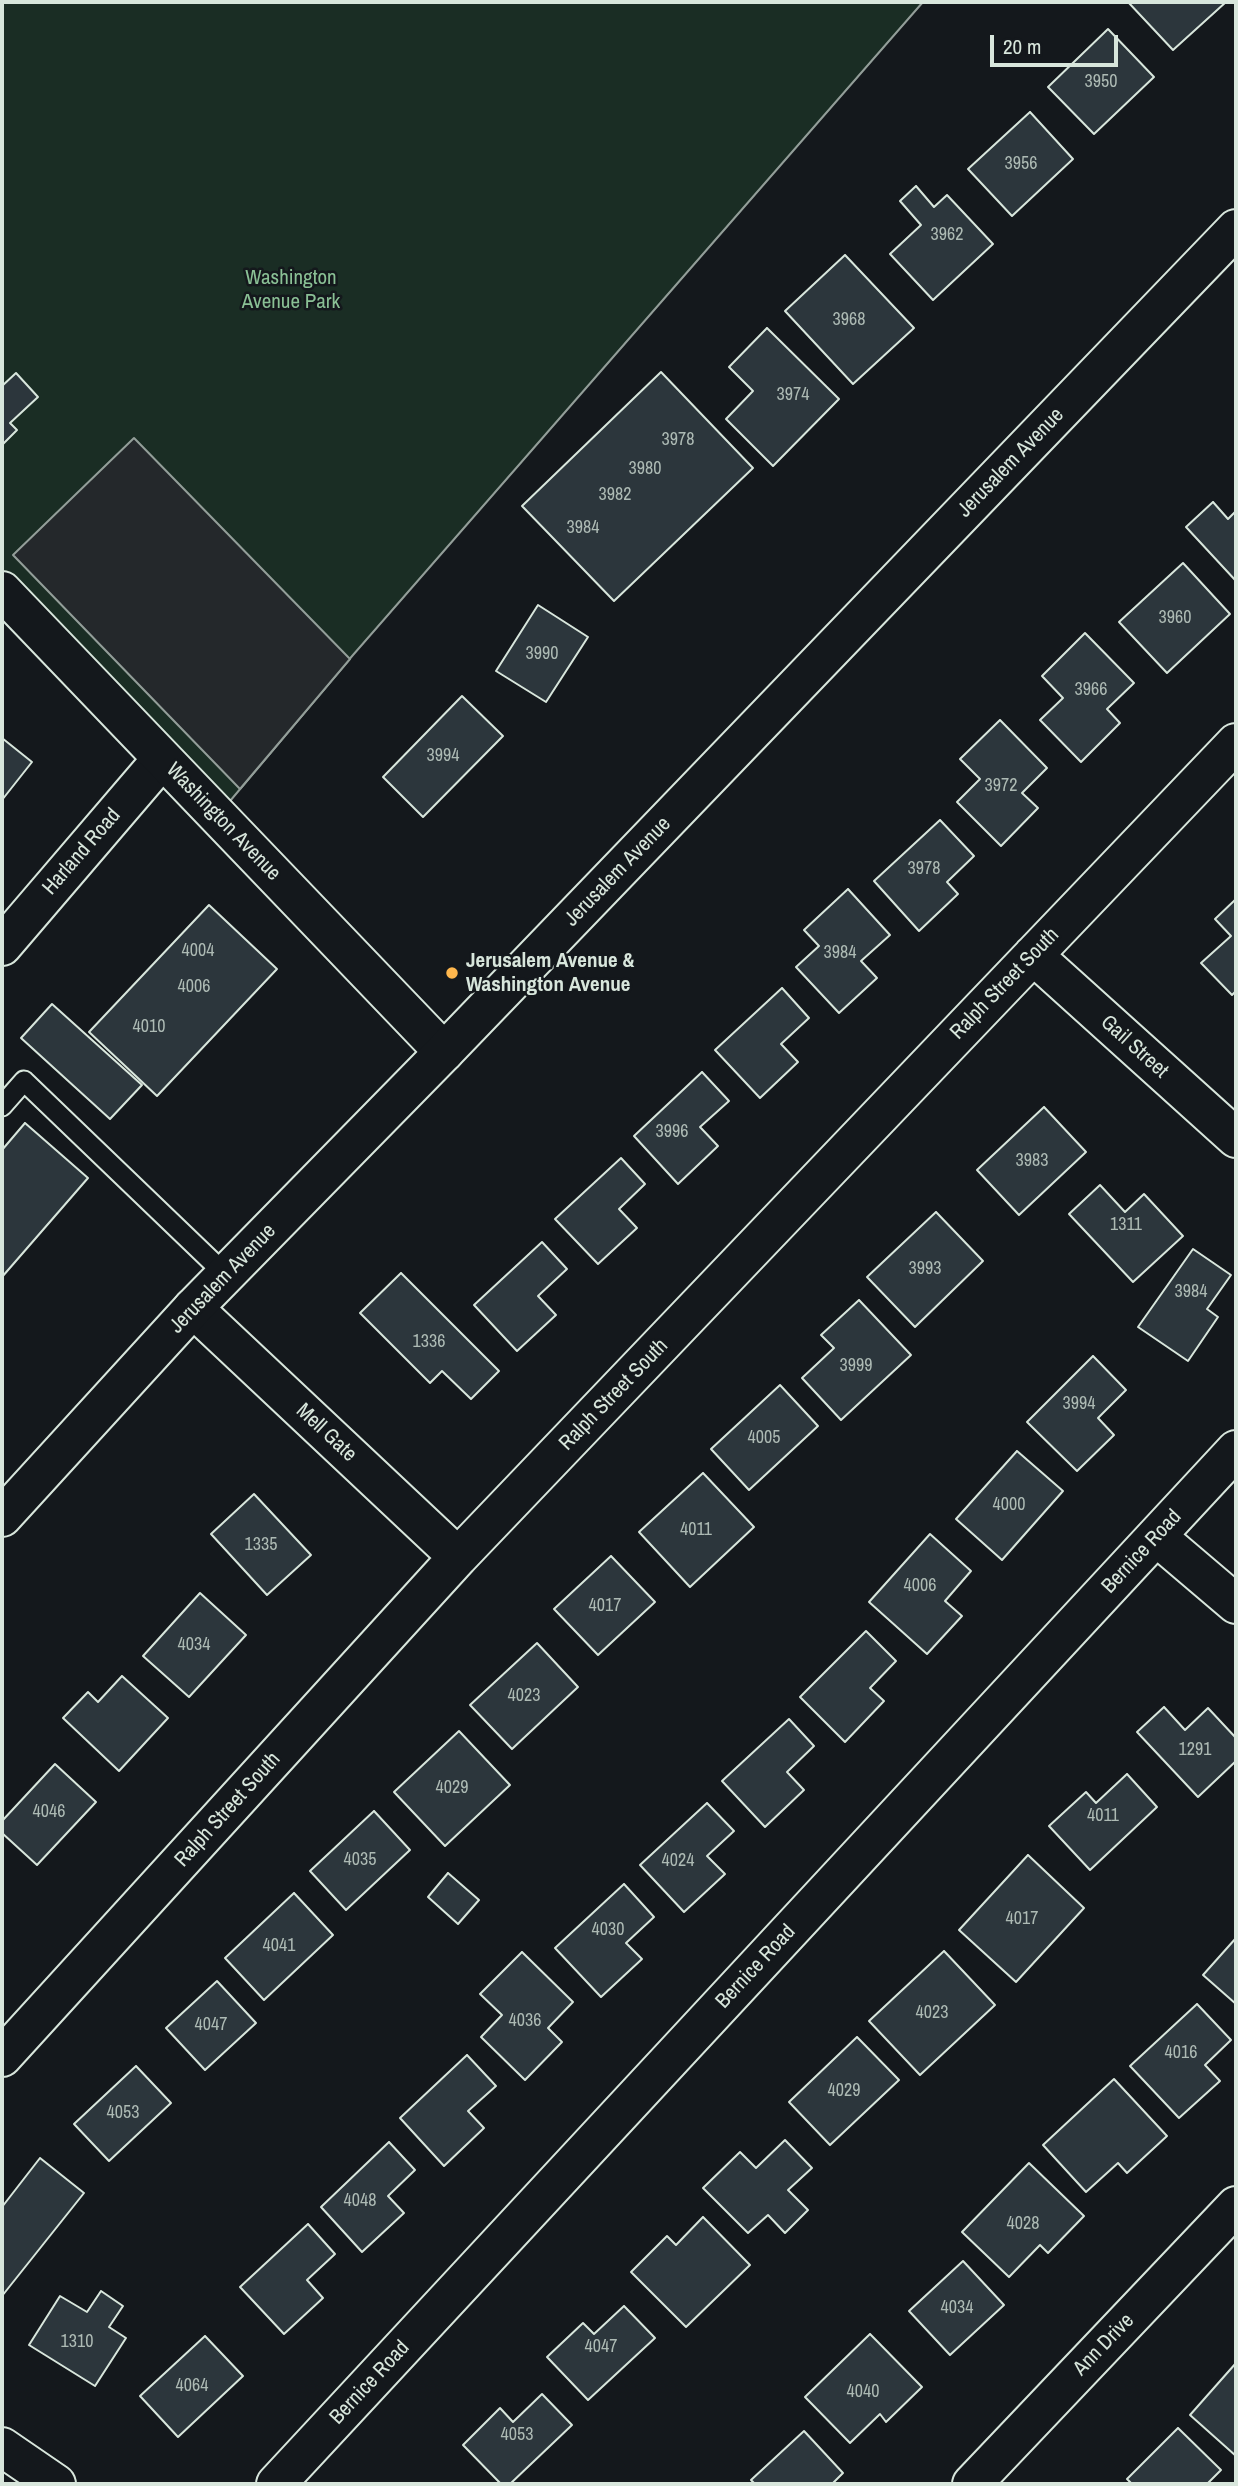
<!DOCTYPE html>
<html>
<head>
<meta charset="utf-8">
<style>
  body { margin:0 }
  #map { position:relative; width:1238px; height:2486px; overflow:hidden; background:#14181c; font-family:"Archivo Narrow",sans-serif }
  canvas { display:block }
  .frame { position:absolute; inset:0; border:4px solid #d8e6dc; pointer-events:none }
  .scale { position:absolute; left:990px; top:35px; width:128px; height:32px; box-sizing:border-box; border:4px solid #d8e6dc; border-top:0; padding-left:9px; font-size:21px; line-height:24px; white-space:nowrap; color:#d8e6dc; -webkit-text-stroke:5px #14181c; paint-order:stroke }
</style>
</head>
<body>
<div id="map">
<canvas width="1238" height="2486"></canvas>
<div class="frame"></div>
<div class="scale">20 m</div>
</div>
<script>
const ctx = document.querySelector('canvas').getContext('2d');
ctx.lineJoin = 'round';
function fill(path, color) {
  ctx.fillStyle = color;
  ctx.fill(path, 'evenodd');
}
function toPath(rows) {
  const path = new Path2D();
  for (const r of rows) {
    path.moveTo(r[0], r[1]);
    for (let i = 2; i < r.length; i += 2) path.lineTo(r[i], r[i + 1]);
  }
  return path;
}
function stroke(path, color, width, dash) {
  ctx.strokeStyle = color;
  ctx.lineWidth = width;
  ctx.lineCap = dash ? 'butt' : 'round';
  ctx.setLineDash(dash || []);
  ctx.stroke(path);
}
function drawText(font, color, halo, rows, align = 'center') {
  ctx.font = font + ' "Archivo Narrow",sans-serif';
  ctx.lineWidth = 5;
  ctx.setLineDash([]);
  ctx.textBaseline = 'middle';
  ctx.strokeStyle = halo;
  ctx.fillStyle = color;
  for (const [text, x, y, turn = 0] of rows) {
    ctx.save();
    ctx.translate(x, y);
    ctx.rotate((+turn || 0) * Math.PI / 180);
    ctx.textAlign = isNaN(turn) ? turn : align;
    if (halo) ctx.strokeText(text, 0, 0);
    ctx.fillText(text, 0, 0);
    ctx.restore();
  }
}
const green = toPath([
  [2,2,923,2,353,655,225,807,2,571,2,2]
]);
fill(green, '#1a2d24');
stroke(green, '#939e99', 2);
const parking = toPath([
  [134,438,350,659,240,789,13,555,134,438]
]);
fill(parking, '#24282b');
stroke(parking, '#939e99', 2);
const building = toPath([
  [1128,2,1226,2,1173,50,1128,2],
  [1108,29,1154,77,1094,134,1048,87,1108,29],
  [1030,112,1073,159,1012,216,968,169,1030,112],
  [916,186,934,207,947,195,993,244,933,300,890,254,921,225,900,201,916,186],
  [845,255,914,328,853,384,785,311,845,255],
  [767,328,839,399,773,466,726,419,753,391,729,367,767,328],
  [661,372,753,468,614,601,522,506,661,372],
  [16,373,38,397,10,423,17,430,2,445,2,386,16,373],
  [1213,502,1228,519,1236,511,1236,581,1186,527,1213,502],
  [1183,563,1230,614,1167,673,1119,622,1183,563],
  [538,605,588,637,546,702,496,671,538,605],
  [1085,633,1134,683,1107,709,1120,723,1081,762,1040,720,1063,698,1042,676,1085,633],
  [462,696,503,736,423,817,383,777,462,696],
  [1000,720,1047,768,1022,793,1038,808,1001,846,957,802,980,779,960,759,1000,720],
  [2,738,32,762,2,800,2,738],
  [940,820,974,856,947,882,958,894,919,931,874,881,940,820],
  [848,889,890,935,861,961,877,978,839,1013,796,967,819,946,804,930,848,889],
  [1236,899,1236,991,1232,995,1201,963,1231,936,1215,919,1236,899],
  [209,905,277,969,157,1096,89,1032,209,905],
  [782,988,809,1018,781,1044,798,1062,760,1098,715,1050,782,988],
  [52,1004,142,1085,110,1119,21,1038,52,1004],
  [702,1072,729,1101,700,1127,718,1146,678,1184,634,1136,702,1072],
  [1044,1107,1086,1152,1019,1215,977,1170,1044,1107],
  [25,1123,88,1178,2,1277,2,1150,25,1123],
  [621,1158,645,1184,619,1209,637,1228,598,1264,555,1219,621,1158],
  [1100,1185,1125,1212,1144,1194,1183,1236,1133,1282,1069,1214,1100,1185],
  [936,1212,983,1261,915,1327,867,1277,936,1212],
  [542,1242,567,1269,538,1296,556,1315,517,1351,474,1305,542,1242],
  [1193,1249,1231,1275,1207,1309,1218,1317,1188,1361,1138,1327,1193,1249],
  [401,1273,499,1371,471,1399,442,1371,430,1383,360,1313,401,1273],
  [859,1300,911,1355,841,1420,802,1378,834,1348,821,1335,859,1300],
  [1093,1356,1126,1390,1098,1418,1114,1435,1077,1471,1027,1422,1093,1356],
  [780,1385,818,1426,749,1490,711,1449,780,1385],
  [1017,1451,1063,1491,1002,1560,956,1519,1017,1451],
  [703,1473,754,1527,690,1587,639,1532,703,1473],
  [254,1494,311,1555,267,1595,211,1534,254,1494],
  [930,1534,971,1571,945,1601,962,1616,927,1654,869,1602,930,1534],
  [611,1556,655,1602,598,1655,554,1609,611,1556],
  [200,1593,246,1635,189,1697,143,1656,200,1593],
  [866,1631,896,1661,870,1688,884,1701,845,1742,800,1697,866,1631],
  [537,1643,578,1687,512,1749,470,1705,537,1643],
  [122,1676,168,1718,119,1771,63,1718,88,1692,98,1702,122,1676],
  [1164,1707,1185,1730,1208,1708,1236,1738,1236,1761,1198,1797,1137,1732,1164,1707],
  [789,1719,814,1746,787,1772,804,1790,765,1827,722,1781,789,1719],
  [459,1731,510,1785,445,1846,394,1792,459,1731],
  [55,1764,96,1802,37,1865,2,1833,2,1821,55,1764],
  [1127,1774,1157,1807,1090,1870,1049,1826,1086,1792,1096,1803,1127,1774],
  [707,1803,734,1831,707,1856,725,1874,684,1912,640,1865,707,1803],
  [374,1811,410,1850,346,1910,310,1871,374,1811],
  [1028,1855,1084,1908,1016,1982,959,1930,1028,1855],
  [448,1873,479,1900,458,1924,428,1897,448,1873],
  [624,1884,654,1917,626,1943,642,1959,601,1997,555,1948,624,1884],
  [294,1893,333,1935,264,2000,225,1958,294,1893],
  [1236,1938,1236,2004,1203,1975,1236,1938],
  [944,1951,995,2005,920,2075,869,2021,944,1951],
  [522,1952,573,2002,548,2028,562,2042,525,2080,481,2037,502,2015,480,1994,522,1952],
  [217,1981,256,2023,205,2070,166,2028,217,1981],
  [1197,2004,1231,2040,1205,2065,1220,2081,1179,2118,1130,2066,1197,2004],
  [857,2037,899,2080,830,2145,789,2102,857,2037],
  [467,2055,496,2086,468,2111,484,2128,444,2166,400,2118,467,2055],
  [136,2066,171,2103,109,2161,74,2124,136,2066],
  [1114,2079,1167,2136,1127,2173,1118,2163,1086,2192,1043,2145,1114,2079],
  [785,2140,812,2168,788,2190,808,2210,785,2233,768,2215,748,2233,703,2188,740,2152,756,2168,785,2140],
  [389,2142,415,2170,388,2196,404,2213,362,2252,321,2207,389,2142],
  [40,2158,84,2193,2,2296,2,2207,40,2158],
  [1029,2163,1084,2216,1048,2253,1040,2245,1009,2277,962,2232,1029,2163],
  [703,2217,750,2265,686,2327,631,2272,667,2236,676,2245,703,2217],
  [308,2224,335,2254,307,2280,323,2298,284,2334,240,2287,308,2224],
  [963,2261,1004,2305,950,2355,909,2311,963,2261],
  [101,2291,123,2306,109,2327,126,2338,95,2386,29,2345,60,2296,87,2312,101,2291],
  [624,2306,655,2338,588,2400,547,2357,583,2323,594,2334,624,2306],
  [870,2334,922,2387,886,2422,880,2414,850,2443,805,2397,870,2334],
  [205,2336,243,2376,178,2437,140,2396,205,2336],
  [1236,2363,1236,2456,1190,2415,1236,2363],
  [542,2394,572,2425,510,2484,501,2484,463,2445,500,2408,513,2422,542,2394],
  [1178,2428,1221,2470,1207,2484,1132,2484,1127,2479,1178,2428],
  [804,2431,843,2473,832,2484,755,2484,751,2480,804,2431]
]);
fill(building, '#2c363c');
stroke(building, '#d8e6dc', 2);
const service = toPath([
  [2,1106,24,1081,226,1275]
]);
const minor = toPath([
  [2,946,162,759],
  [1033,955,1236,1138],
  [193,1308,458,1557],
  [1156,1536,1236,1604],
  [2,2057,458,1557,1236,743],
  [2,2447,56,2484],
  [276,2484,1236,1450],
  [972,2484,1236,2206]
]);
const tertiary = toPath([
  [2,591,444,1052]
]);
const primary = toPath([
  [2,1517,193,1308,444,1052,1236,229]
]);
stroke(service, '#d8e6dc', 23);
stroke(minor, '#d8e6dc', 42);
stroke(tertiary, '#d8e6dc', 42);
stroke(primary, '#d8e6dc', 42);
stroke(service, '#14181c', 19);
stroke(minor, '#14181c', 38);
stroke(tertiary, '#14181c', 38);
stroke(primary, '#14181c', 38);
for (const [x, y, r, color] of [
  [452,973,7,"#ffb74d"]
]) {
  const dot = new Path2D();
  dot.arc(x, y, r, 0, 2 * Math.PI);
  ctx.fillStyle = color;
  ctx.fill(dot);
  stroke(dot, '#14181c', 2.5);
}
drawText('18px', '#adbab4', null, [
  ["3950",1101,82],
  ["3956",1021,164],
  ["3962",947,235],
  ["3968",849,320],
  ["3974",793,395],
  ["3978",678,440],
  ["3980",645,469],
  ["3982",615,495],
  ["3984",583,528],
  ["3960",1175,618],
  ["3990",542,654],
  ["3966",1091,690],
  ["3994",443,756],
  ["3972",1001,786],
  ["3978",924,869],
  ["4004",198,951],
  ["3984",840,953],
  ["4006",194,987],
  ["4010",149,1027],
  ["3996",672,1132],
  ["3983",1032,1161],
  ["1311",1126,1225],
  ["3993",925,1269],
  ["3984",1191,1292],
  ["1336",429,1342],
  ["3999",856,1366],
  ["3994",1079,1404],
  ["4005",764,1438],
  ["4000",1009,1505],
  ["4011",696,1530],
  ["1335",261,1545],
  ["4006",920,1586],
  ["4017",605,1606],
  ["4034",194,1645],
  ["4023",524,1696],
  ["1291",1195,1750],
  ["4029",452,1788],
  ["4046",49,1812],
  ["4011",1103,1816],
  ["4035",360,1860],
  ["4024",678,1861],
  ["4017",1022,1919],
  ["4030",608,1930],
  ["4041",279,1946],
  ["4023",932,2013],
  ["4036",525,2021],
  ["4047",211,2025],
  ["4016",1181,2053],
  ["4029",844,2091],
  ["4053",123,2113],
  ["4048",360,2201],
  ["4028",1023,2224],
  ["4034",957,2308],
  ["1310",77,2342],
  ["4047",601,2347],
  ["4064",192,2386],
  ["4040",863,2392],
  ["4053",517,2435]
]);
drawText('21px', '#8ac095', '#14181c', [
  ["Washington",291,278],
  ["Avenue Park",291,302]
]);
drawText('21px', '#d8e6dc', '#14181c', [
  ["Jerusalem Avenue",1011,463,-46],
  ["Washington Avenue",223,822,46],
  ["Harland Road",82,852,-49],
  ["Jerusalem Avenue",618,872,-46],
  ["Ralph Street South",1005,984,-46],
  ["Gail Street",1134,1047,42],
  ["Jerusalem Avenue",223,1279,-46],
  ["Ralph Street South",614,1395,-46],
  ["Mell Gate",326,1433,43],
  ["Bernice Road",1142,1552,-47],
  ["Ralph Street South",228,1810,-48],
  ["Bernice Road",756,1967,-47],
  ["Ann Drive",1104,2345,-46],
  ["Bernice Road",370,2383,-47]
]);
drawText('bold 21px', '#d8e6dc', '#14181c', [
  ["Jerusalem Avenue &",466,961],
  ["Washington Avenue",466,985]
], 'left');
</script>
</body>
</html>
